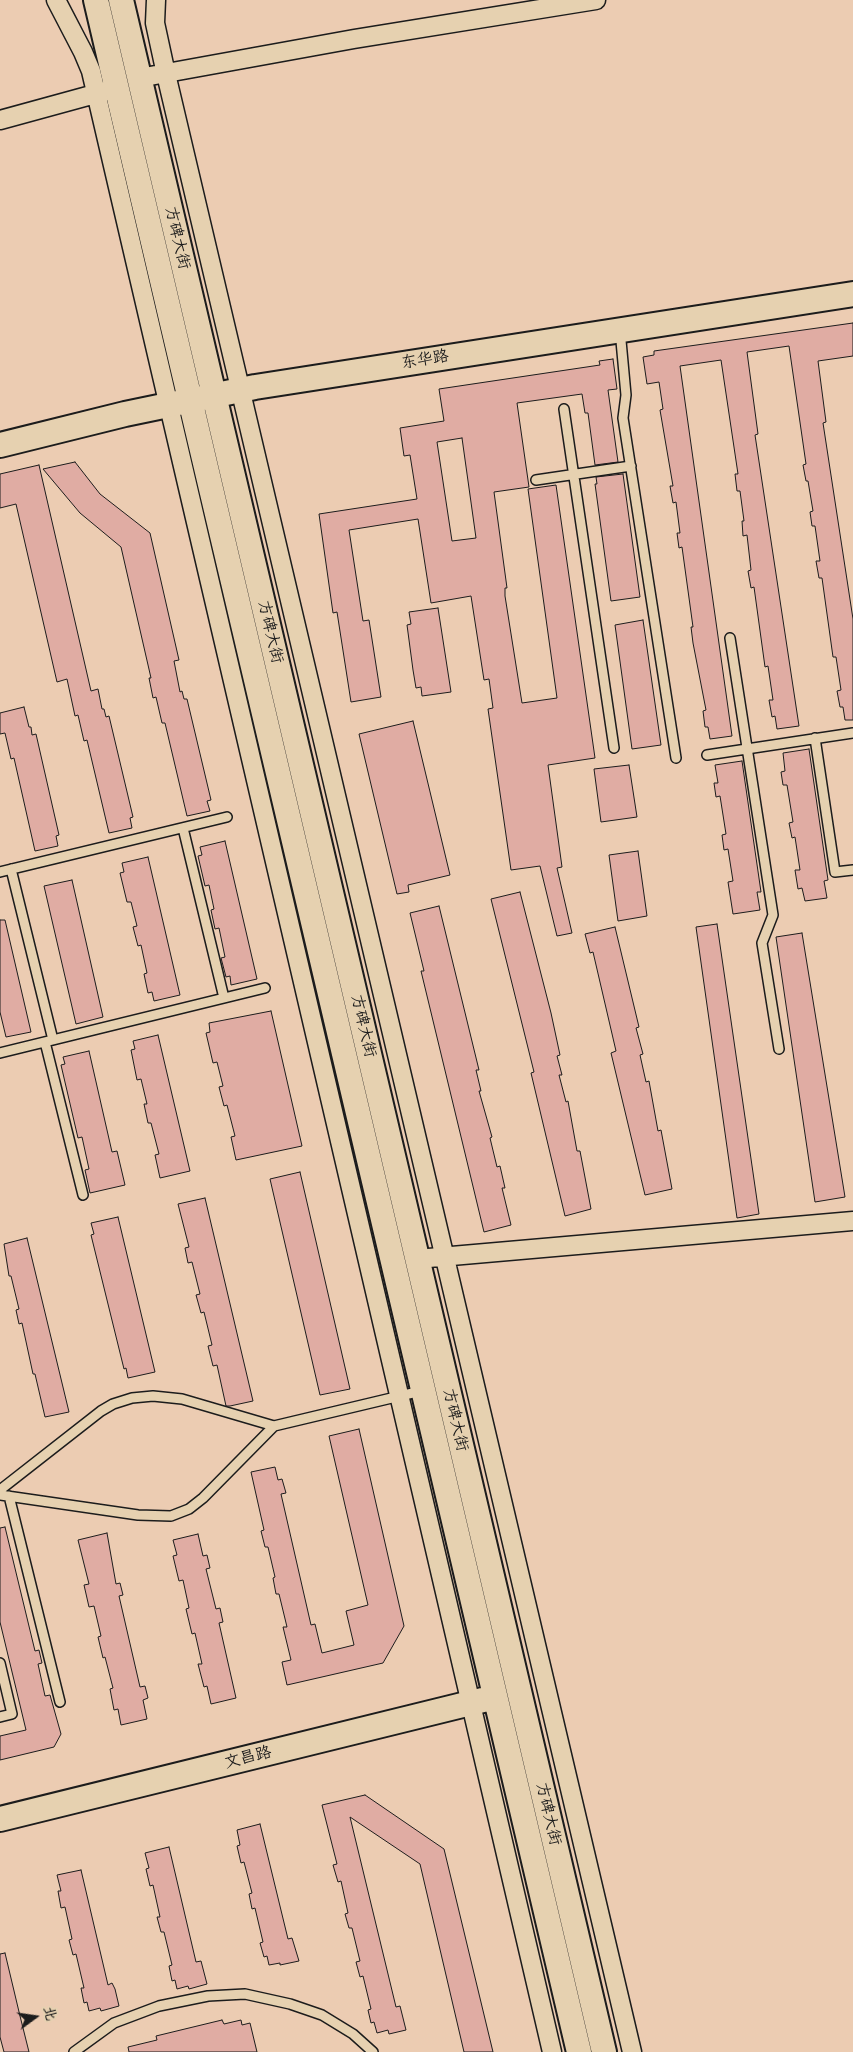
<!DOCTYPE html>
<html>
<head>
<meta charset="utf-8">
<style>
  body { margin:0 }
  #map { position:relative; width:853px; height:2052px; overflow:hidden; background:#ecccb2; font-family:Sriracha,"LXGW WenKai TC",sans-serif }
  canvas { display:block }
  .north { position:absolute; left:10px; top:1992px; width:50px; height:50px; -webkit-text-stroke:4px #e6d1b0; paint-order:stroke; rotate:76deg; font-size:14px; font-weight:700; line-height:20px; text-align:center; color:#1c1c1c }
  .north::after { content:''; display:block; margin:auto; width:18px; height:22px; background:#1c1c1c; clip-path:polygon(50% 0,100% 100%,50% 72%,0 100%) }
</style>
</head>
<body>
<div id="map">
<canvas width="853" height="2052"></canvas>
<div class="north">北</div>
</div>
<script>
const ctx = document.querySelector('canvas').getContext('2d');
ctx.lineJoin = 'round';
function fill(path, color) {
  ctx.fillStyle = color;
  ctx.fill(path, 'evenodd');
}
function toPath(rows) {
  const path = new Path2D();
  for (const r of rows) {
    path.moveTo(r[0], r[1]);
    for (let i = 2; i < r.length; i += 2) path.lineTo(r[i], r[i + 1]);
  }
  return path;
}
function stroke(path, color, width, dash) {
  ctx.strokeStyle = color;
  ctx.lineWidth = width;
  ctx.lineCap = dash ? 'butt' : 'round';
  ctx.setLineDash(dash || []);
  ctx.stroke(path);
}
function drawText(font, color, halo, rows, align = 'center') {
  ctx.font = font + ' Sriracha,"LXGW WenKai TC",sans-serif';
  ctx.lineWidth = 4;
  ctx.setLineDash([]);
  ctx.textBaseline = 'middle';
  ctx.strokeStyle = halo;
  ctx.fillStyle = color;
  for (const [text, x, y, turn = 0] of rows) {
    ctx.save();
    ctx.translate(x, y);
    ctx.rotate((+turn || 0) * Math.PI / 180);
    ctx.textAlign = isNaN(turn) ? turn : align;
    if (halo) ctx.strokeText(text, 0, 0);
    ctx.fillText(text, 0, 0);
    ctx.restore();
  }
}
const building = toPath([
  [853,323,853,356,818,361,826,422,823,423,853,619,853,720,845,720,843,707,840,707,837,691,841,690,836,657,833,657,822,578,819,578,816,561,820,561,815,526,812,526,810,512,813,511,808,481,806,481,803,465,806,464,789,346,747,352,758,434,755,435,799,726,777,729,775,716,772,717,769,700,773,700,768,666,765,667,754,587,751,588,748,571,751,570,747,535,743,536,742,521,744,521,740,491,737,491,735,474,738,474,721,360,680,366,732,736,710,739,708,727,705,727,703,711,706,710,693,643,691,627,693,627,682,547,679,548,677,533,680,533,676,502,673,503,670,486,673,486,660,410,663,409,659,382,647,384,643,357,654,355,654,351,853,323],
  [613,359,617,389,608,390,618,462,595,465,588,413,585,413,582,394,517,403,529,487,494,492,507,588,505,588,505,596,522,703,557,698,528,489,556,485,595,758,548,765,562,867,557,868,572,933,557,936,540,866,511,870,488,709,493,708,489,679,484,680,471,596,431,603,418,519,349,530,363,621,369,620,381,697,351,702,337,612,333,613,319,514,417,499,410,455,404,456,400,428,444,421,439,389,600,365,599,361,613,359],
  [462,438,476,538,452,541,437,442,462,438],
  [75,462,100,494,150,533,179,660,174,661,180,692,182,691,184,699,187,699,211,800,207,801,210,811,187,816,165,723,162,723,156,697,153,698,149,678,151,678,121,547,80,513,43,469,75,462],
  [39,465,91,691,98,689,102,709,104,709,106,717,109,716,133,817,130,818,132,828,109,833,87,740,84,741,78,715,75,716,67,679,57,682,16,504,0,508,0,474,39,465],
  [623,474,640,597,611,601,595,484,597,484,596,477,623,474],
  [438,608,451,692,422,696,421,687,416,688,413,670,407,625,411,624,409,612,438,608],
  [643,620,661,745,632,749,615,625,643,620],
  [24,707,29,727,31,727,32,735,36,734,59,835,56,836,58,846,35,851,14,758,11,759,5,733,0,734,0,713,24,707],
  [413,721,450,875,408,885,409,892,397,894,359,734,413,721],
  [809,749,828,880,824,881,827,898,805,901,802,888,798,889,795,870,800,870,795,837,792,838,789,823,793,822,787,785,783,785,781,772,785,771,783,753,809,749],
  [742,761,761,892,757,892,760,910,733,914,728,882,733,881,728,849,724,850,722,835,726,834,720,796,716,797,714,783,718,783,715,765,742,761],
  [629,765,637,817,601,822,594,769,629,765],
  [225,841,257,979,231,985,230,976,226,977,221,958,225,957,219,928,215,929,211,910,214,909,209,885,205,886,198,856,202,855,200,847,225,841],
  [638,851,647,916,618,921,609,855,638,851],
  [148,857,180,995,154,1001,152,992,148,993,144,974,147,973,141,945,138,946,133,927,137,926,131,902,127,902,120,873,124,872,122,863,148,857],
  [72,880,103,1017,76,1024,44,886,72,880],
  [520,892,551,1013,560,1055,557,1056,562,1075,559,1075,566,1102,568,1101,577,1151,580,1151,591,1209,565,1216,531,1073,534,1072,491,899,520,892],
  [439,906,479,1070,476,1070,481,1091,479,1091,492,1137,490,1138,497,1167,500,1166,505,1188,502,1188,511,1225,484,1232,421,971,424,971,410,913,439,906],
  [0,920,5,920,31,1032,6,1037,0,1012,0,920],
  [717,924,759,1214,737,1218,696,927,717,924],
  [615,927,639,1027,636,1028,643,1054,640,1055,646,1082,649,1081,658,1131,661,1130,672,1189,645,1195,611,1053,616,1051,593,952,590,953,585,934,615,927],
  [802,933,845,1197,815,1202,776,937,802,933],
  [271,1011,302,1146,236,1160,231,1137,235,1136,227,1105,224,1106,219,1087,223,1086,217,1062,213,1063,206,1033,210,1032,209,1023,271,1011],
  [158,1035,190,1171,160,1178,155,1155,159,1154,151,1123,148,1123,144,1104,147,1104,141,1079,137,1080,131,1050,135,1049,133,1041,158,1035],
  [89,1051,112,1152,117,1151,125,1185,90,1193,85,1170,89,1169,82,1137,78,1138,61,1065,65,1064,63,1057,89,1051],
  [300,1172,350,1389,320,1395,270,1179,300,1172],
  [205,1198,253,1401,230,1406,226,1406,217,1365,213,1366,208,1346,212,1345,204,1312,201,1313,196,1295,200,1294,192,1262,188,1263,185,1248,189,1247,178,1204,205,1198],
  [118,1217,155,1372,128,1378,126,1368,124,1369,91,1235,94,1234,91,1223,118,1217],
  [27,1238,69,1412,45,1417,35,1374,33,1374,22,1323,19,1324,16,1310,19,1309,11,1276,9,1276,4,1244,27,1238],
  [359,1429,404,1626,383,1663,287,1685,282,1662,291,1660,283,1627,287,1627,279,1594,276,1594,273,1578,275,1577,268,1547,265,1547,261,1531,264,1530,251,1472,275,1467,278,1480,282,1479,286,1493,281,1494,311,1625,315,1624,322,1653,354,1645,346,1611,368,1605,329,1436,359,1429],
  [5,1527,35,1651,39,1650,42,1663,38,1664,45,1696,50,1695,61,1734,54,1747,0,1760,0,1736,26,1730,0,1622,0,1528,5,1527],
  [107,1533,116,1584,120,1583,123,1595,119,1596,140,1687,145,1686,148,1698,143,1700,147,1719,121,1725,118,1709,114,1710,110,1689,113,1688,105,1657,103,1658,98,1637,101,1636,94,1606,89,1607,84,1585,89,1584,78,1540,107,1533],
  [198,1534,203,1556,207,1555,210,1568,206,1569,216,1609,220,1608,223,1622,219,1623,236,1698,211,1704,207,1686,204,1687,198,1664,202,1664,195,1633,192,1634,186,1609,189,1608,183,1580,179,1581,173,1556,177,1555,173,1540,198,1534],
  [365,1795,444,1849,493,2052,464,2052,420,1864,350,1817,396,2007,400,2006,406,2030,389,2034,388,2030,377,2033,374,2022,371,2023,368,2010,371,2009,363,1976,360,1977,356,1962,360,1961,352,1928,349,1928,345,1914,348,1913,341,1881,338,1882,333,1865,337,1864,322,1805,365,1795],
  [260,1824,288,1939,292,1938,299,1961,280,1965,280,1963,269,1965,267,1956,264,1957,260,1943,263,1942,255,1908,252,1909,249,1894,252,1893,244,1862,241,1863,237,1846,240,1845,237,1830,260,1824],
  [169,1847,196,1962,201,1961,207,1984,189,1989,188,1986,177,1989,175,1980,172,1981,169,1966,172,1965,164,1932,161,1932,157,1917,160,1917,153,1885,150,1886,146,1869,149,1868,145,1853,169,1847],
  [81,1870,108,1985,112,1983,115,1989,119,2006,101,2011,100,2008,89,2011,87,2002,84,2003,81,1988,84,1988,76,1954,73,1955,69,1940,72,1939,65,1907,61,1908,58,1891,61,1891,57,1875,81,1870],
  [5,1953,20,2016,29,2052,4,2052,0,2037,0,1954,5,1953],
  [222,2020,224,2024,241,2020,242,2025,250,2023,257,2052,129,2052,128,2047,157,2040,156,2036,222,2020]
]);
fill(building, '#e0aca3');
stroke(building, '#1c1c1c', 1);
const lane = toPath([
  [620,330,626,395,623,418,676,758],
  [564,409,614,748],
  [536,480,631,466],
  [730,638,773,915,762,943,779,1049],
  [815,738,835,872,853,870],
  [707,755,853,733],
  [183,828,224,998],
  [11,869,53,1040],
  [0,872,227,817],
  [45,1042,83,1195],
  [0,1053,265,988],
  [0,1490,101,1411,113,1404,132,1398,153,1396,182,1399,274,1426,421,1391],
  [0,1495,138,1515,171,1516,189,1509,203,1498,274,1426],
  [9,1496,60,1702],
  [0,1663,12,1714,0,1717],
  [74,2052,114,2023,159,2006,208,1996,245,1994,290,2004,322,2015,353,2034,373,2052]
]);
const street = toPath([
  [56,0,83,52,91,71,552,2052],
  [156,0,155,23,166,74,632,2052],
  [139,78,354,39,596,0],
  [0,120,106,91],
  [417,1259,853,1221]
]);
const secondary = toPath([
  [96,0,579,2052],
  [121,0,604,2052],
  [0,445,125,414,255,387,853,294],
  [0,1819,495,1697]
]);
stroke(lane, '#1c1c1c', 12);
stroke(street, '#1c1c1c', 21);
stroke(secondary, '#1c1c1c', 28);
stroke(lane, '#e6d1b0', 9);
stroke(street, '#e6d1b0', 18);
stroke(secondary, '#e6d1b0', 24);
drawText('16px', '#1c1c1c', '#e6d1b0', [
  ["方碑大街",177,238,77],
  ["东华路",425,360,-9],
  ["方碑大街",270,632,77],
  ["方碑大街",363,1026,77],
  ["方碑大街",455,1420,77],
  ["文昌路",248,1758,-14],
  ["方碑大街",548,1814,77]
]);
</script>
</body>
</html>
